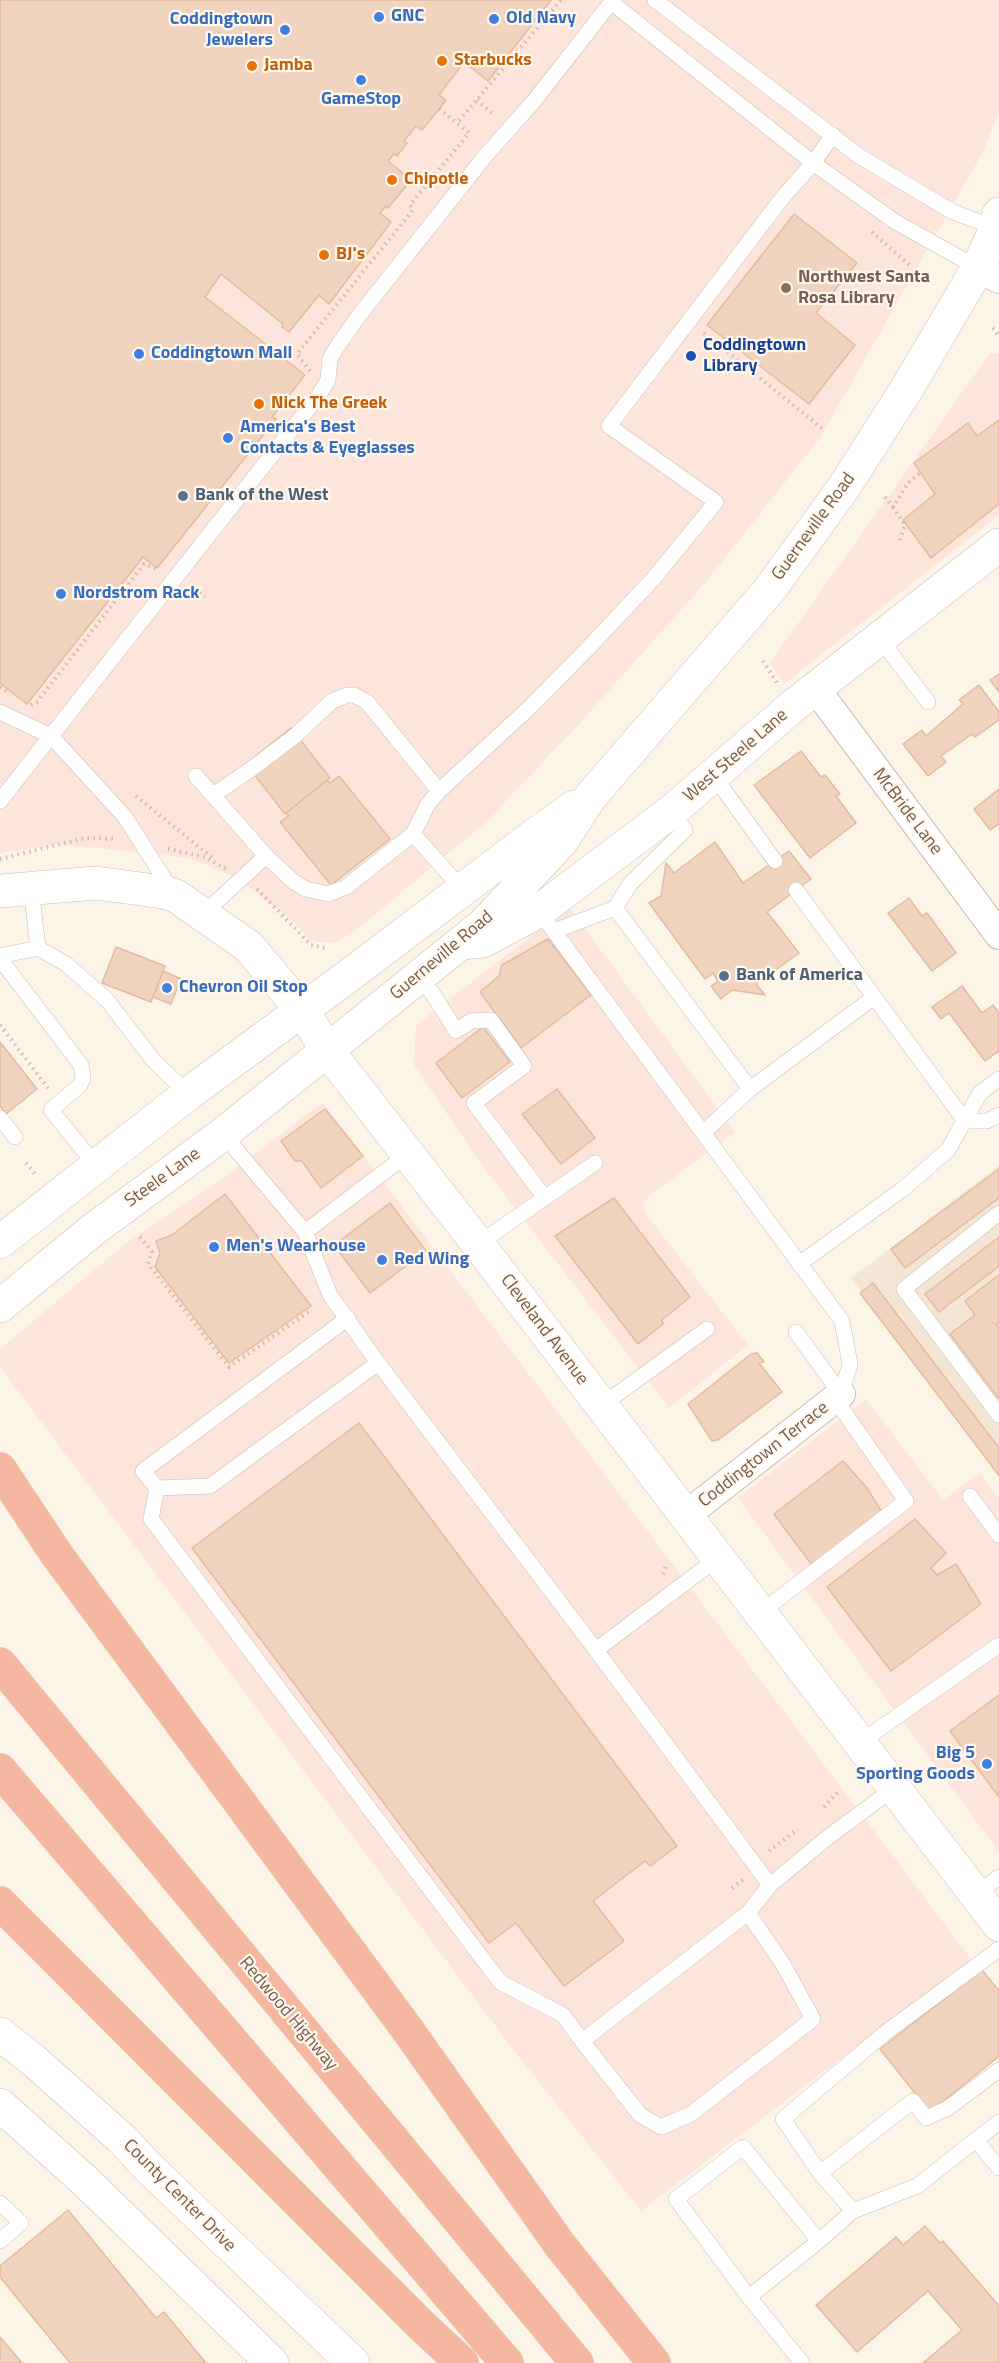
<!DOCTYPE html>
<html>
<head>
<meta charset="utf-8">
<style>
  body { margin:0 }
  canvas { display:block; background:#fcf4e7 }
</style>
</head>
<body>
<canvas width="999" height="2363"></canvas>
<script>
const ctx = document.querySelector('canvas').getContext('2d');
ctx.lineJoin = 'round';
function fill(path, color) {
  ctx.fillStyle = color;
  ctx.fill(path, 'evenodd');
}
function toPath(rows) {
  const path = new Path2D();
  for (const r of rows) {
    path.moveTo(r[0], r[1]);
    for (let i = 2; i < r.length; i += 2) path.lineTo(r[i], r[i + 1]);
  }
  return path;
}
function stroke(path, color, width, dash) {
  ctx.strokeStyle = color;
  ctx.lineWidth = width;
  ctx.lineCap = dash ? 'butt' : 'round';
  ctx.setLineDash(dash || []);
  ctx.stroke(path);
}
function drawText(font, color, halo, rows, align = 'center') {
  ctx.font = font + ' "Titillium Web",sans-serif';
  ctx.lineWidth = 4.5;
  ctx.setLineDash([]);
  ctx.textBaseline = 'middle';
  ctx.strokeStyle = halo;
  ctx.fillStyle = color;
  for (const [text, x, y, turn = 0] of rows) {
    ctx.save();
    ctx.translate(x, y);
    ctx.rotate((+turn || 0) * Math.PI / 180);
    ctx.textAlign = isNaN(turn) ? turn : align;
    if (halo) ctx.strokeText(text, 0, 0);
    ctx.fillText(text, 0, 0);
    ctx.restore();
  }
}
fill(toPath([
  [999,1166,999,1478,851,1278]
]), '#f3e6d5');
fill(toPath([
  [0,0,999,0,999,111,983,152,820,438,705,583,581,722,484,824,350,935,333,943,311,941,296,924,239,879,190,858,59,844,0,853],
  [990,353,999,354,999,515,784,684,770,663],
  [569,907,735,1132,649,1196,643,1204,645,1213,748,1345,669,1408,478,1160,414,1065,416,1025],
  [323,1102,971,1959,641,2211,512,2048,0,1367,0,1349,125,1244,222,1179],
  [866,1399,943,1500,980,1473,999,1498,999,1852,738,1498]
]), '#fce5db');
const building = toPath([
  [0,0,551,0,488,81,464,62,439,95,446,100,439,109,422,130,416,126,404,141,407,143,397,156,394,154,388,161,411,180,388,208,386,206,380,213,391,222,329,304,319,295,289,332,282,327,283,324,221,274,205,297,305,375,272,417,276,419,157,568,143,557,27,704,0,683,0,0],
  [794,214,857,263,816,313,855,345,809,404,707,325,794,214],
  [999,420,999,504,931,558,903,520,935,494,914,463,968,423,977,436,999,420],
  [999,674,999,692,990,680,999,674],
  [979,685,999,712,999,720,975,737,972,734,941,756,946,762,928,776,903,744,922,730,926,736,963,704,959,700,979,685],
  [291,728,330,778,285,814,246,764,291,728],
  [801,751,821,777,825,775,840,794,836,796,856,823,810,858,754,785,801,751],
  [339,776,390,839,331,885,280,822,289,816,286,813,327,780,330,783,339,776],
  [999,789,999,824,990,830,974,809,999,789],
  [715,842,743,883,789,851,811,879,767,912,799,953,756,984,765,995,732,990,721,999,711,986,718,981,713,973,705,979,649,903,661,896,666,863,674,873,715,842],
  [909,898,922,916,927,913,956,953,932,971,888,913,909,898],
  [548,939,591,995,521,1048,480,992,499,976,502,965,548,939],
  [116,947,165,966,151,1002,102,983,116,947],
  [163,971,181,979,171,1004,153,997,163,971],
  [962,986,982,1013,993,1005,999,1013,999,1051,985,1061,949,1013,941,1019,932,1007,962,986],
  [483,1027,510,1062,462,1098,436,1063,483,1027],
  [0,1042,37,1089,6,1114,0,1106,0,1042],
  [557,1089,595,1138,561,1164,522,1114,557,1089],
  [325,1109,363,1156,321,1188,302,1161,295,1161,281,1141,325,1109],
  [999,1169,999,1198,905,1268,891,1249,999,1169],
  [225,1194,311,1306,229,1363,155,1267,160,1253,156,1241,172,1235,225,1194],
  [614,1198,690,1297,662,1320,663,1324,638,1344,555,1236,614,1198],
  [390,1203,426,1251,370,1293,334,1245,390,1203],
  [999,1237,999,1266,939,1312,925,1294,999,1237],
  [999,1275,999,1322,996,1324,999,1328,999,1399,950,1334,975,1315,965,1301,999,1275],
  [873,1283,999,1448,999,1475,860,1293,873,1283],
  [757,1353,764,1362,759,1363,782,1392,718,1440,712,1441,688,1404,751,1354,757,1353],
  [359,1423,677,1846,650,1866,645,1861,593,1901,624,1941,564,1986,516,1923,489,1943,192,1548,359,1423],
  [843,1461,867,1488,885,1517,815,1569,774,1514,843,1461],
  [915,1519,946,1553,931,1568,937,1575,956,1564,981,1604,891,1671,827,1587,915,1519],
  [999,1695,999,1797,950,1731,999,1695],
  [982,1970,999,1991,999,2056,930,2112,880,2049,982,1970],
  [68,2210,156,2318,164,2312,206,2363,70,2363,0,2277,0,2266,68,2210],
  [925,2226,940,2243,943,2241,999,2306,999,2363,923,2363,962,2330,928,2291,857,2352,816,2305,896,2237,903,2245,925,2226],
  [0,2337,22,2363,0,2363,0,2337]
]);
fill(building, '#f1d4bf');
stroke(building, '#e3bba0', 1.5);
const service = toPath([
  [655,0,859,156,953,212,996,228],
  [611,2,813,163,894,221,978,268],
  [880,639,928,702],
  [0,712,51,736,319,395,328,380,330,359,335,350,357,318,486,155,534,101,613,0],
  [196,776,266,856],
  [714,776,775,861],
  [213,795,250,770,296,735,332,701,347,695,354,695,367,702,439,791],
  [0,801,51,736,125,817,172,891],
  [672,811,685,830,630,884,615,908,750,1089],
  [31,888,38,948],
  [462,889,413,834,428,804,439,791,529,708,592,644,653,579,716,502,609,426,783,197,813,163,833,135],
  [796,890,965,1121],
  [539,911,842,1321,850,1364,841,1394],
  [202,915,266,856,294,882,306,889,328,894,346,887,413,834],
  [554,931,615,908],
  [0,956,38,948,66,964,107,1000,153,1060,188,1094],
  [0,959,81,1065,83,1078,80,1085,51,1110,97,1167],
  [418,977,433,994,456,1031,471,1021,491,1020,524,1066,474,1103,545,1198],
  [0,1118,15,1137],
  [965,1121,987,1121,999,1115],
  [703,1133,750,1089,873,998],
  [223,1134,305,1232,408,1154],
  [999,1213,904,1289,999,1415],
  [305,1232,330,1295,378,1363,596,1650,770,1885],
  [478,1244,595,1163],
  [799,1264,903,1189,948,1150,980,1093,999,1079],
  [348,1318,143,1471,157,1488,210,1486,378,1363],
  [796,1332,841,1394],
  [602,1405,707,1329],
  [157,1488,151,1519,500,1982,563,2015,582,2041],
  [970,1496,999,1535],
  [760,1613,906,1501,835,1399],
  [596,1650,718,1558],
  [859,1743,999,1645],
  [975,1895,999,1877],
  [748,1913,783,1964,813,2019,691,2114,661,2127,640,2115,582,2041,748,1913,770,1885,827,1838,893,1789],
  [999,1949,885,2033,783,2119,820,2173,913,2101,926,2118,948,2108,999,2070],
  [976,2140,999,2168],
  [820,2173,853,2211,917,2186,999,2122],
  [0,2203,21,2223,0,2241],
  [819,2241,853,2211],
  [749,2297,819,2241,743,2147,676,2199,749,2297,802,2363]
]);
const minor = toPath([
  [978,268,999,279],
  [816,689,999,935],
  [686,1515,841,1394]
]);
const tertiary = toPath([
  [0,891,96,883,163,892,176,896,248,946,302,1010],
  [461,943,483,941,539,911,672,811,793,706,999,545],
  [0,2034,33,2060,123,2140,147,2166,353,2363],
  [0,2105,84,2180,272,2363]
]);
const secondary = toPath([
  [302,1010,327,1050,478,1244,999,1925],
  [0,1242,188,1094,347,977,536,834,574,807],
  [0,1306,94,1229,223,1134,483,925,561,842,591,796,771,588,844,487,906,390,978,268,996,228,999,214]
]);
const motorway = toPath([
  [0,1469,57,1555,407,2029,560,2245,654,2363],
  [0,1664,577,2363],
  [0,1770,507,2363],
  [0,1903,421,2325,462,2363]
]);
stroke(service, '#cebcad', 16);
stroke(minor, '#cebcad', 30);
stroke(tertiary, '#cebcad', 34);
stroke(secondary, '#d2bead', 34);
stroke(motorway, '#dbd4d0', 34);
stroke(toPath([
  [477,100,495,116],
  [439,109,457,123],
  [872,232,912,267],
  [993,328,999,336],
  [704,333,824,430],
  [310,371,297,354,413,210,410,205,469,133,457,123,561,0],
  [885,497,893,507,908,483,920,473],
  [893,507,905,525,899,542],
  [195,589,205,597],
  [763,661,777,683],
  [0,687,9,693],
  [31,705,37,702,144,564,157,569],
  [136,796,214,859],
  [168,849,205,857,226,869],
  [0,859,85,838,117,839],
  [257,889,311,945,325,948],
  [0,1025,48,1088],
  [26,1163,36,1175],
  [140,1237,152,1252,148,1264,229,1367,310,1311],
  [663,1574,667,1563],
  [824,1807,839,1791],
  [769,1851,798,1829],
  [732,1888,744,1879]
]), '#d6b7a2', 4, [1.5, 4.5]);
stroke(service, '#fff', 15);
stroke(minor, '#fff', 28);
stroke(tertiary, '#fff', 33);
stroke(secondary, '#fff', 33);
stroke(motorway, '#f5b79f', 33);
for (const [x, y, r, color] of [
  [379,17,6,"#3f7fe0"],
  [494,19,6,"#3f7fe0"],
  [285,30,6,"#3f7fe0"],
  [442,61,6,"#e8710a"],
  [252,66,6,"#e8710a"],
  [361,80,6,"#3f7fe0"],
  [392,180,6,"#e8710a"],
  [324,255,6,"#e8710a"],
  [786,288,6,"#8d6e63"],
  [139,354,6,"#3f7fe0"],
  [691,356,6,"#1a4fb4"],
  [259,404,6,"#e8710a"],
  [228,438,6,"#3f7fe0"],
  [183,496,6,"#5c6f8a"],
  [61,594,6,"#3f7fe0"],
  [724,976,6,"#5c6f8a"],
  [167,988,6,"#3f7fe0"],
  [214,1247,6,"#3f7fe0"],
  [382,1260,6,"#3f7fe0"],
  [987,1764,6,"#3f7fe0"]
]) {
  const dot = new Path2D();
  dot.arc(x, y, r, 0, 2 * Math.PI);
  ctx.fillStyle = color;
  ctx.fill(dot);
  stroke(dot, '#fff8ed', 2);
}
drawText('bold 18px', '#366cbe', '#fff8ed', [
  ["GNC",391,17],
  ["Old Navy",506,19],
  ["Coddingtown",273,20,"right"],
  ["Jewelers",273,41,"right"],
  ["GameStop",361,100,"center"],
  ["Coddingtown Mall",151,354],
  ["America's Best",240,428],
  ["Contacts & Eyeglasses",240,449],
  ["Nordstrom Rack",73,594],
  ["Chevron Oil Stop",179,988],
  ["Men's Wearhouse",226,1247],
  ["Red Wing",394,1260],
  ["Big 5",975,1754,"right"],
  ["Sporting Goods",975,1775,"right"]
], 'left');
drawText('bold 18px', '#c56008', '#fff8ed', [
  ["Starbucks",454,61],
  ["Jamba",264,66],
  ["Chipotle",404,180],
  ["BJ's",336,255],
  ["Nick The Greek",271,404]
], 'left');
drawText('bold 18px', '#785e54', '#fff8ed', [
  ["Northwest Santa",798,278],
  ["Rosa Library",798,299]
], 'left');
drawText('bold 18px', '#164399', '#fff8ed', [
  ["Coddingtown",703,346],
  ["Library",703,367]
], 'left');
drawText('bold 18px', '#4e5e75', '#fff8ed', [
  ["Bank of the West",195,496],
  ["Bank of America",736,976]
], 'left');
drawText('18px', '#755b4c', '#fff8ed', [
  ["Guerneville Road",814,527,-54],
  ["West Steele Lane",736,756,-41],
  ["McBride Lane",907,812,53],
  ["Guerneville Road",442,956,-40],
  ["Steele Lane",163,1178,-36],
  ["Cleveland Avenue",544,1330,53],
  ["Coddingtown Terrace",764,1455,-38],
  ["Redwood Highway",288,2014,50],
  ["County Center Drive",179,2196,45]
]);
</script>
</body>
</html>
